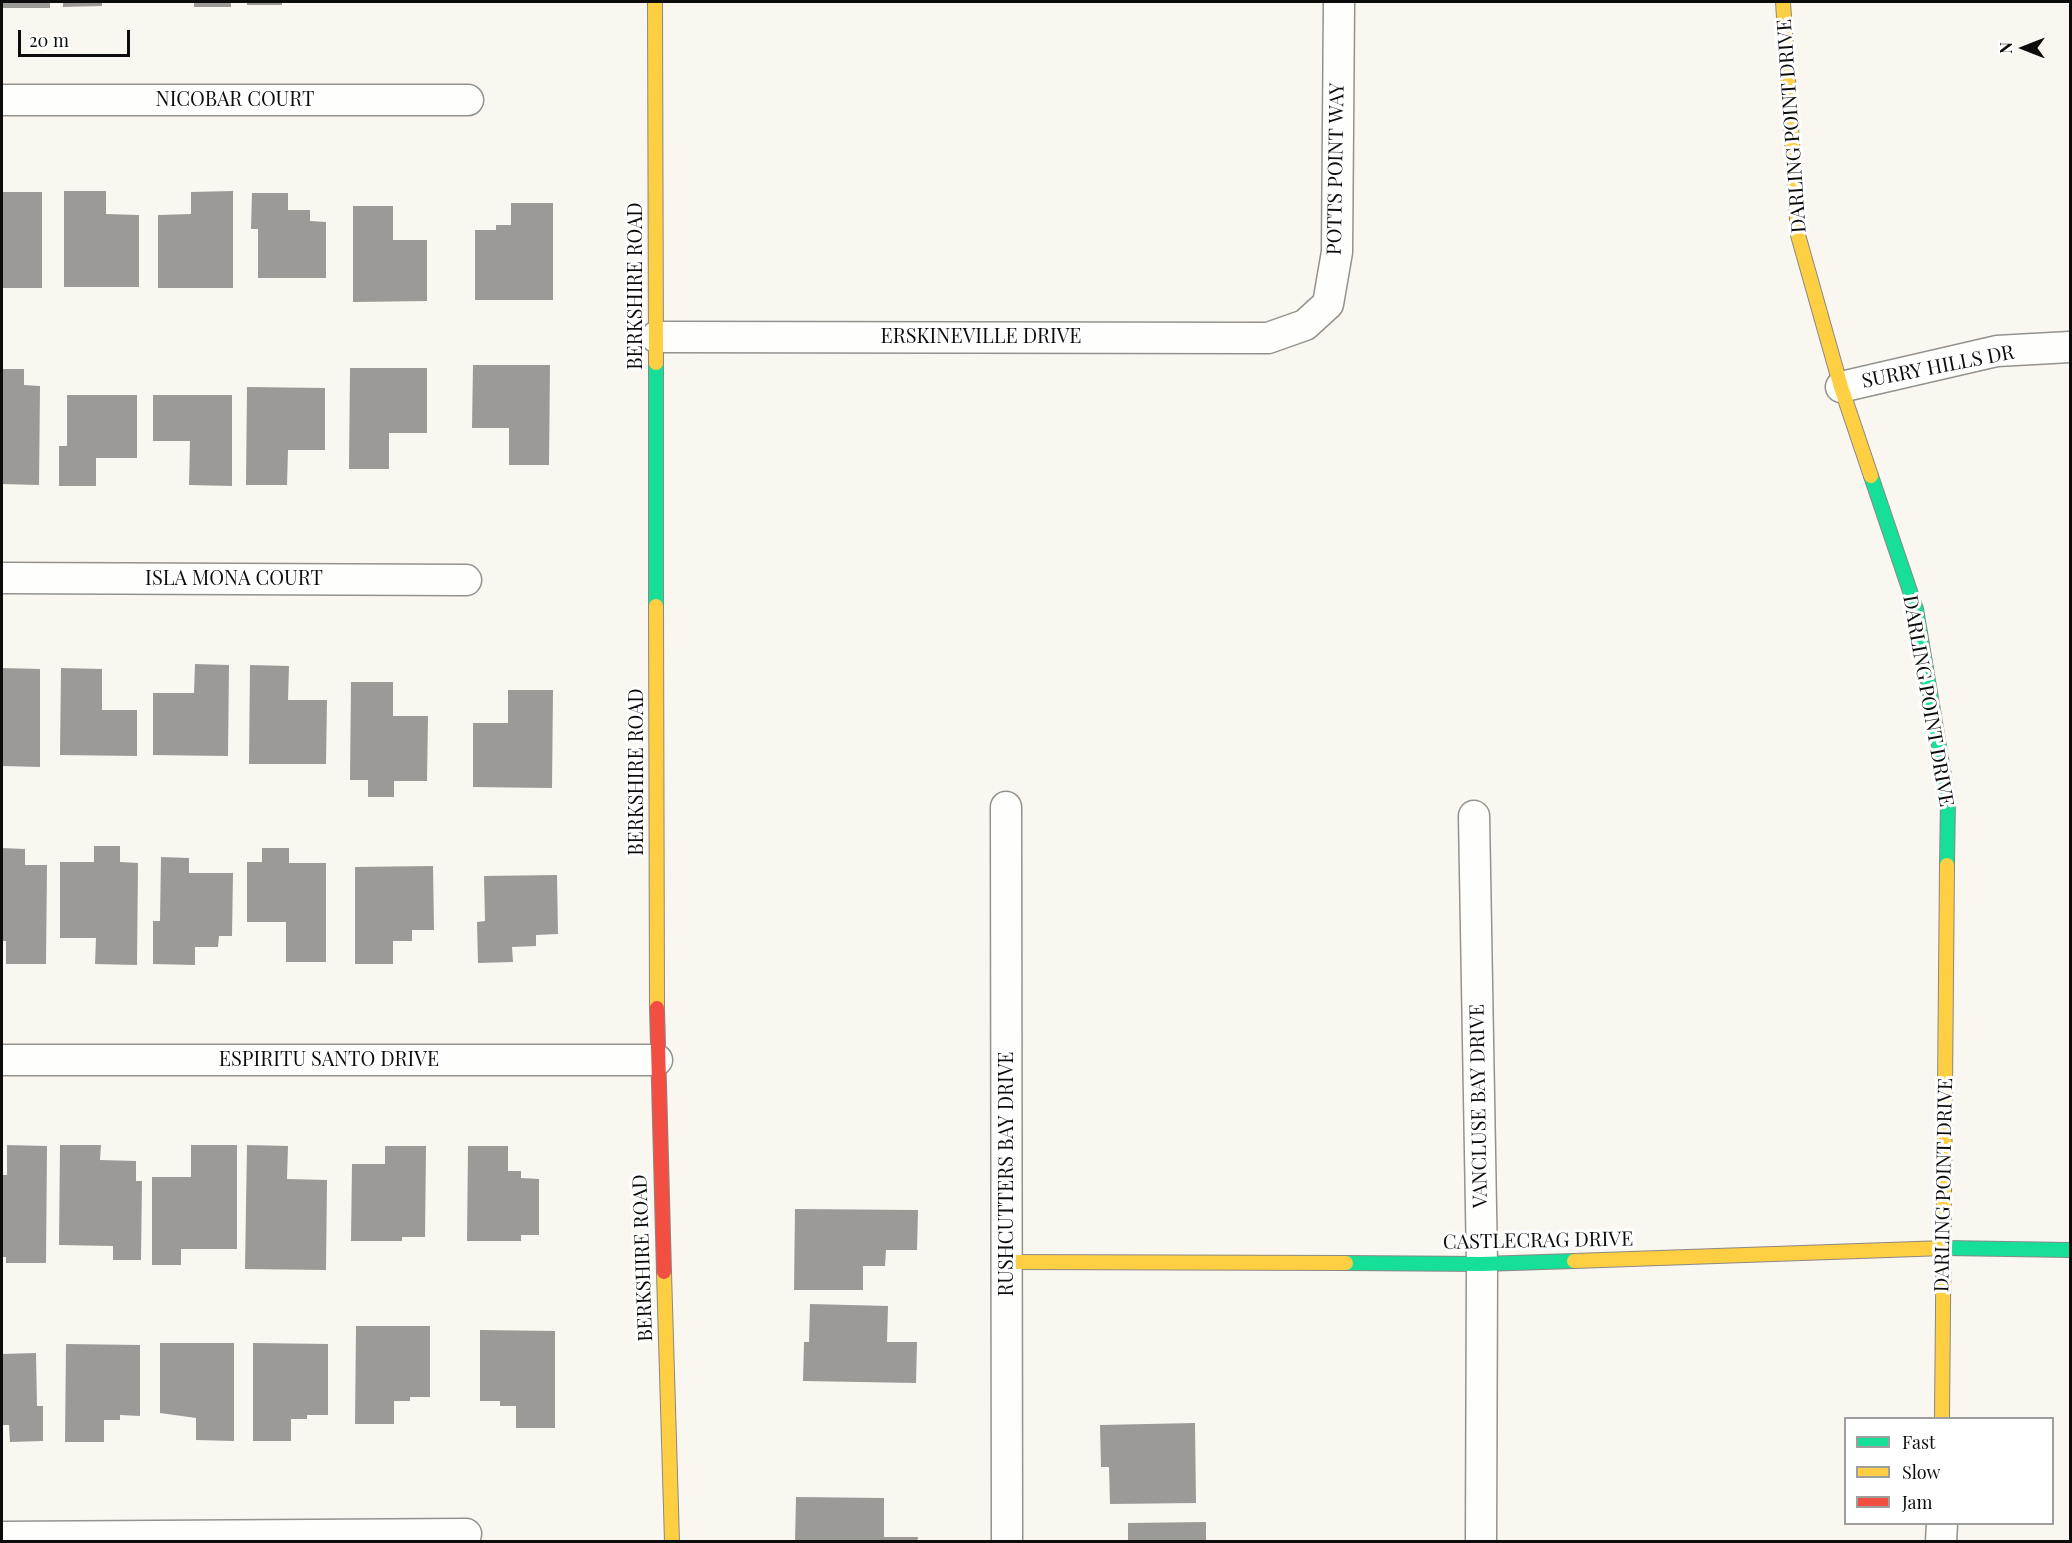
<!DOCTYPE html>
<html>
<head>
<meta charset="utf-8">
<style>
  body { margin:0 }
  #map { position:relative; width:2072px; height:1543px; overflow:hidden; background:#faf7f0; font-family:"Playfair Display",serif }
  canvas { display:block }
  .frame { position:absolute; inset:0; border:3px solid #0c0c0c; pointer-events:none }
  .legend { position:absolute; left:1844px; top:1417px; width:210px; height:108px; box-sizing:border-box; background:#fff; border:2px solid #9e9e9e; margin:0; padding:8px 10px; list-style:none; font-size:18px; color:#0c0c0c }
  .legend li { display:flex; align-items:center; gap:12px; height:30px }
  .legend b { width:30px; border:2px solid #9e9e9e }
  .north { position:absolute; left:1994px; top:18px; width:60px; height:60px; -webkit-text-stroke:4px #fff; paint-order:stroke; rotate:270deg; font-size:16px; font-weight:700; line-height:24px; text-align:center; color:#0c0c0c }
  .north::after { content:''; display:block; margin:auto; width:21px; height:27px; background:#0c0c0c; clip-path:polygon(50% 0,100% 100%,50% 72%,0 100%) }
  .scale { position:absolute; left:18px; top:30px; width:112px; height:27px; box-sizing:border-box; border:3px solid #0c0c0c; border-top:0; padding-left:8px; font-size:18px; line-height:21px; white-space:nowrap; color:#0c0c0c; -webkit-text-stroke:4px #fff; paint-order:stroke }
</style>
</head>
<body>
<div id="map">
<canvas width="2072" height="1543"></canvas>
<div class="frame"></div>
<ul class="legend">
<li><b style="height:8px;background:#16e098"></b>Fast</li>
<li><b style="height:8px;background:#ffcf43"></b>Slow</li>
<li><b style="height:8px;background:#f24e42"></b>Jam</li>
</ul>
<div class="north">N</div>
<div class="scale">20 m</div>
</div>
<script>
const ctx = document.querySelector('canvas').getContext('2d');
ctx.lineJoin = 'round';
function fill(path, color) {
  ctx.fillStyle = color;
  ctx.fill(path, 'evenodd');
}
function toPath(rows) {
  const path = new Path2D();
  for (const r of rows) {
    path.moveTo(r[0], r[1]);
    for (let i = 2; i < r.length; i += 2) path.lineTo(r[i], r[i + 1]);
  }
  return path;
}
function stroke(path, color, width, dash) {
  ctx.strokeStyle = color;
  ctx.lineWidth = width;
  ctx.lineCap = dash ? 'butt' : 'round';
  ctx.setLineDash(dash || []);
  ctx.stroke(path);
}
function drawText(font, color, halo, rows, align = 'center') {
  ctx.font = font + ' "Playfair Display",serif';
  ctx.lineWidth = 6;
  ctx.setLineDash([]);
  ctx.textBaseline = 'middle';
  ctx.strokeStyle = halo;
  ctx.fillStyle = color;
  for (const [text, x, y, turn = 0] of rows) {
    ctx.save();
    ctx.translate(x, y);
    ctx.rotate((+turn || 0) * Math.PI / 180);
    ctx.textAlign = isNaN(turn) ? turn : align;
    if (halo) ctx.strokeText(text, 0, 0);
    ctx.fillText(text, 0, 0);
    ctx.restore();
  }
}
fill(toPath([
  [2,2,50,2,50,8,2,8],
  [63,2,102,2,102,6,63,7],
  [194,2,231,2,231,7,194,7],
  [247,2,282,2,282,5,247,5],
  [64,191,106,191,106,214,139,215,139,287,64,287],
  [233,191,233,288,158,288,158,215,191,214,191,192],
  [2,192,42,192,42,288,2,288],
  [252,193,288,193,288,210,310,210,310,221,326,222,326,278,258,278,258,229,251,229],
  [511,203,553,203,553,300,475,300,475,230,496,230,496,225,511,225],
  [353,206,393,206,393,240,427,240,427,301,353,302],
  [473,365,550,365,549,465,509,465,509,428,472,428],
  [350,368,427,368,427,433,389,433,389,469,349,469],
  [2,369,24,369,24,385,40,386,39,485,2,484],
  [247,387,325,388,325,450,288,450,287,485,246,485],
  [67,395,137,395,137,458,96,458,96,486,59,486,59,446,67,446],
  [153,395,232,395,232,486,189,485,190,441,153,441],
  [195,664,229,665,228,756,153,755,153,693,194,693],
  [250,665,289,666,288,700,327,700,326,764,249,764],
  [2,668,40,669,40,767,2,766],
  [61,668,102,669,102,710,137,710,137,756,60,755],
  [351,682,393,682,393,716,428,716,427,781,394,781,394,797,368,797,368,780,350,780],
  [508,690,553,690,552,788,473,787,473,723,508,723],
  [94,846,120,846,120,862,138,863,137,965,95,964,96,938,60,938,60,862,94,862],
  [2,848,25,849,25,865,47,865,46,964,6,964,6,941,2,941],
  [262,848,289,848,289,863,326,863,326,962,286,962,286,922,247,922,247,862,262,862],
  [161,857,189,858,189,873,233,873,232,936,219,936,218,947,195,947,195,965,153,964,153,921,160,921],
  [433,866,434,930,412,930,412,941,393,941,393,964,355,964,355,867],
  [557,875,558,934,536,935,536,946,512,947,513,962,478,963,477,922,485,921,484,876],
  [7,1145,47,1146,46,1263,6,1263,6,1257,2,1257,2,1175,7,1175],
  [60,1145,101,1145,100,1160,136,1161,136,1181,142,1181,141,1260,113,1260,113,1246,59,1245],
  [191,1145,237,1145,237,1249,181,1249,181,1265,152,1265,152,1177,191,1177],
  [247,1145,288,1146,287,1179,327,1180,326,1270,245,1269],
  [385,1146,426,1146,425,1237,402,1237,402,1241,351,1241,352,1164,385,1164],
  [468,1146,508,1146,508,1171,521,1171,521,1178,539,1179,539,1235,521,1235,521,1241,467,1241],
  [795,1209,918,1210,917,1250,886,1250,885,1266,863,1266,863,1290,794,1290],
  [810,1304,888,1306,887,1342,917,1342,916,1383,803,1381,804,1342,809,1342],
  [356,1326,430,1326,430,1397,410,1397,410,1401,394,1401,394,1424,355,1424],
  [480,1330,555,1331,555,1428,516,1428,516,1406,500,1406,500,1401,480,1401],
  [160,1343,234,1343,234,1441,196,1440,196,1418,160,1413],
  [253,1343,328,1344,328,1415,307,1415,307,1419,291,1419,291,1441,253,1441],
  [66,1344,140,1345,140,1416,120,1415,120,1420,104,1420,104,1442,65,1442],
  [36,1353,37,1406,43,1406,43,1441,10,1442,9,1425,2,1425,2,1354],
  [1195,1423,1196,1503,1110,1504,1109,1467,1101,1467,1100,1425],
  [796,1497,884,1498,884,1537,918,1537,917,1542,795,1542],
  [1206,1522,1206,1542,1128,1542,1128,1523]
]), '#9c9a96');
const street = toPath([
  [2,100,468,100],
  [656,337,1268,338,1305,325,1328,304,1337,252,1339,2],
  [1841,387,1997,351,2070,347],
  [2,578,466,580],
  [1006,807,1007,1542],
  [1474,816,1482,1264,1481,1542],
  [2,1060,657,1060],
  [2,1537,466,1534],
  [1941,1542,1942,1524]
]);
const fast = toPath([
  [656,363,656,606],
  [1871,476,1916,609,1948,800,1947,865],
  [1945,1248,2070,1250],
  [1346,1263,1482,1264,1574,1261]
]);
const slow = toPath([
  [655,2,656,363],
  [1783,2,1798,235,1841,387,1871,476],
  [656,606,657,1008],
  [1574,1261,1945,1248],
  [1007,1262,1346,1263],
  [664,1272,672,1542],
  [1942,1418,1947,865]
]);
const jam = toPath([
  [657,1008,664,1272]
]);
stroke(street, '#93928f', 33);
stroke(fast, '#8a8885', 16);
stroke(slow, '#8a8885', 16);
stroke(jam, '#8a8885', 16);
stroke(street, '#fefefd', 30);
stroke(fast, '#16e098', 14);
stroke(slow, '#ffcf43', 14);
stroke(jam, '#f24e42', 14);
drawText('20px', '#0c0c0c', '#fff', [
  ["NICOBAR COURT",235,100],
  ["DARLING POINT DRIVE",1792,126,-94],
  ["POTTS POINT WAY",1336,169,-89],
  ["BERKSHIRE ROAD",636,286,-90],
  ["ERSKINEVILLE DRIVE",981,337],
  ["SURRY HILLS DR",1938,367,-11],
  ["ISLA MONA COURT",234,579],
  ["DARLING POINT DRIVE",1928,701,80],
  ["BERKSHIRE ROAD",637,772,-90],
  ["ESPIRITU SANTO DRIVE",329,1060],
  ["VANCLUSE BAY DRIVE",1479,1106,-91],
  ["RUSHCUTTERS BAY DRIVE",1007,1174,-90],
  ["DARLING POINT DRIVE",1944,1185,-89],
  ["CASTLECRAG DRIVE",1538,1241,-1],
  ["BERKSHIRE ROAD",643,1258,-92]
]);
</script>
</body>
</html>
